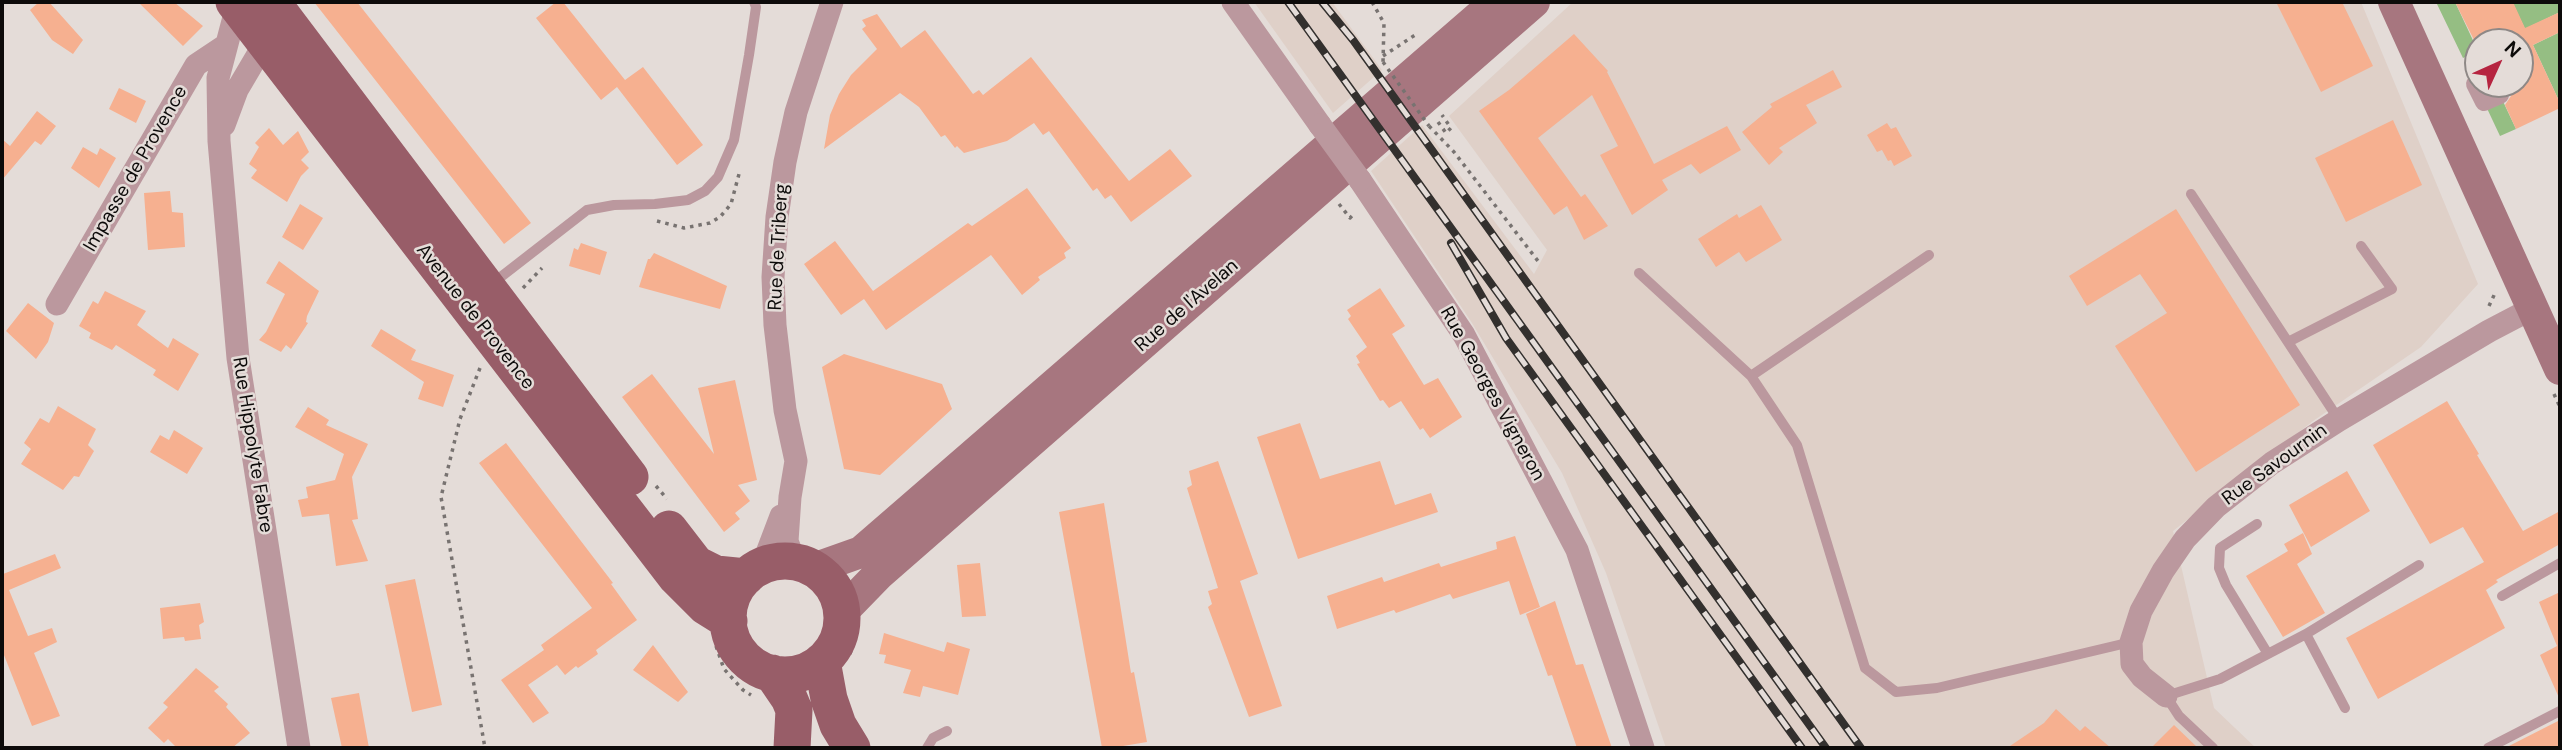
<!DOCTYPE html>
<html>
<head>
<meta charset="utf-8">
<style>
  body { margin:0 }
  #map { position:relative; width:2562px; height:750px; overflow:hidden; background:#e4dcd8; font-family:"DM Sans",sans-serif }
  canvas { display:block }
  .frame { position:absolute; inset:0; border:4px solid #0d0b0a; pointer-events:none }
  .north { position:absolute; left:2464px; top:28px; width:70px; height:70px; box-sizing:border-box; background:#e4dcd8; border:2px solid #8e8886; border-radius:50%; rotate:45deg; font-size:19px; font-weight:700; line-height:28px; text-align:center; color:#0d0b0a }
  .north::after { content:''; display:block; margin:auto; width:24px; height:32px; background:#b62440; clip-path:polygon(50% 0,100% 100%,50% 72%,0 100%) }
</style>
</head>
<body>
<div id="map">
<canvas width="2562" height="750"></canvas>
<div class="frame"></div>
<div class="north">N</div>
</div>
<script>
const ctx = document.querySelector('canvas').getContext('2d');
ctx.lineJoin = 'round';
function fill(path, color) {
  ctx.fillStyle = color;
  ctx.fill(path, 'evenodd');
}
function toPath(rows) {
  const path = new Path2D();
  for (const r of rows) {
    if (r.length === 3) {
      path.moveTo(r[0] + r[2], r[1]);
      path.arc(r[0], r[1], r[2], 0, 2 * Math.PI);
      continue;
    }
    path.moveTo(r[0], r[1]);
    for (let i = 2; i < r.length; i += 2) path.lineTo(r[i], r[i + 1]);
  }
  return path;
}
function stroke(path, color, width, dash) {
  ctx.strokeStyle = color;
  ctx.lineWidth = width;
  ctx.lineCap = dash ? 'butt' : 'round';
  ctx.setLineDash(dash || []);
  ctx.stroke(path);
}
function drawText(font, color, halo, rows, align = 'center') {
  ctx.font = font + ' "DM Sans",sans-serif';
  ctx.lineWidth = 5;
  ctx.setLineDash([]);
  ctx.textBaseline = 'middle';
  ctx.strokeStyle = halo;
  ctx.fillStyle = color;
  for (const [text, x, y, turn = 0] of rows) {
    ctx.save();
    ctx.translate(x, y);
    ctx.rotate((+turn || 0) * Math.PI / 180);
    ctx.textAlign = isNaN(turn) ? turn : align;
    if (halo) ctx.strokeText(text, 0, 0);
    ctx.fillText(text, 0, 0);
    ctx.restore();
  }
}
fill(toPath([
  [1254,2,1332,2,1382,70,1333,113],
  [1573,2,2361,2,2478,284,2421,347,2313,421,2173,531,2214,708,2256,748,1666,748,1606,573,1562,473,1472,323,1371,171,1422,125,1534,274,1547,250,1449,116]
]), '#dfd0c8');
fill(toPath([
  [2436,2,2455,2,2478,51,2463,58],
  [2512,2,2560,2,2560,12,2525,29],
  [2560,32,2560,103,2533,45],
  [2500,95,2516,129,2500,136,2484,102]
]), '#95be83');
fill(toPath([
  [39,2,49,2,83,40,73,54,52,40,30,10],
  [138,2,174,2,203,26,183,46],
  [314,2,357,2,531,223,504,244],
  [556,2,563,2,625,80,643,67,703,145,677,165,617,87,601,100,536,18],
  [2276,2,2342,2,2373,66,2321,92],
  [2455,2,2513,2,2525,28,2560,12,2560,32,2533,45,2560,103,2560,108,2516,129,2505,105,2511,96,2507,84,2520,84,2520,42,2475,42],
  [877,14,901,48,925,30,973,94,979,90,983,95,1031,57,1129,181,1170,149,1192,176,1131,222,1111,195,1105,199,1097,188,1093,191,1049,131,1043,135,1034,123,1007,141,964,153,957,146,955,148,945,135,941,137,919,107,900,93,824,149,830,115,839,94,851,75,877,49,862,29,866,26,862,20],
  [1574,34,1608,71,1607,72,1654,164,1727,126,1741,150,1700,174,1691,164,1662,180,1668,190,1632,215,1600,155,1618,146,1592,95,1538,138,1581,197,1585,194,1608,226,1584,240,1567,206,1554,215,1479,111,1509,90],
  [1833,70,1842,87,1806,105,1817,123,1779,148,1783,152,1769,165,1742,132,1772,107,1770,104],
  [119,88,146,101,136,123,109,109],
  [37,111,56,126,41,145,35,141,2,180,2,139,10,146],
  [2393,120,2422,185,2346,222,2315,158],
  [1887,123,1891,129,1896,127,1912,156,1894,166,1891,160,1888,161,1882,150,1877,152,1867,135],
  [269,128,283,145,298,131,309,152,301,160,309,168,301,176,287,202,251,178,257,170,249,164,259,147,255,143],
  [83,147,97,155,100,148,116,158,99,188,71,168],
  [1027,188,1071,248,1064,253,1066,258,1038,277,1040,280,1022,295,991,255,886,330,864,299,841,315,804,264,835,241,873,291,968,223,972,226],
  [170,191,172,212,183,213,185,247,148,250,144,193],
  [300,204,323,218,303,250,282,237],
  [1761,205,1782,240,1746,262,1739,252,1716,267,1698,239,1737,214,1739,218],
  [2176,209,2300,405,2196,472,2115,346,2167,313,2140,274,2087,306,2069,276],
  [581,243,607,252,600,275,569,266,574,248,578,250],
  [654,253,727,286,720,309,639,287,648,259,650,259],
  [279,261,319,291,307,316,306,322,308,323,291,349,286,345,281,352,259,340,266,332,285,294,266,283],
  [1380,288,1405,326,1392,334,1424,385,1438,378,1462,417,1430,438,1423,428,1420,430,1401,401,1389,408,1383,400,1380,401,1357,364,1360,363,1356,356,1367,347,1348,319,1351,316,1347,310],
  [105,291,146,311,137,325,168,348,173,338,199,354,178,391,153,375,156,370,116,345,112,350,89,338,91,333,79,326,93,301,98,304],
  [28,303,54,323,48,342,36,359,6,331],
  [381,329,416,350,411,360,454,375,443,407,418,399,424,382,371,346],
  [844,354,942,384,952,409,880,475,844,469,822,367],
  [652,374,714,454,698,388,735,380,757,480,738,485,750,501,735,513,740,519,724,532,622,397],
  [2447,401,2479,454,2477,455,2523,531,2560,511,2560,544,2496,580,2498,582,2486,590,2505,628,2378,699,2346,638,2484,562,2463,527,2430,544,2373,445],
  [58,406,96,429,88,445,94,451,79,477,74,476,63,490,21,464,31,449,24,443,40,418,49,423],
  [308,407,329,420,326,425,368,444,352,477,358,519,352,520,368,561,336,566,329,514,302,517,298,500,308,498,306,487,335,480,344,454,295,427],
  [1300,423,1320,479,1380,461,1395,505,1431,493,1438,512,1298,559,1257,437],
  [174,430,203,448,187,474,150,452,160,435,169,440],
  [506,443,613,583,611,584,637,620,596,650,598,654,578,668,576,666,565,675,557,665,528,685,549,713,533,723,501,680,544,650,541,645,592,608,479,463],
  [1218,461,1258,574,1240,581,1282,706,1249,717,1208,607,1212,604,1208,591,1218,588,1187,488,1192,485,1189,471],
  [2347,471,2370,511,2311,547,2289,505],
  [1104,503,1131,673,1134,672,1147,742,1111,748,1102,748,1059,512],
  [2303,533,2312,554,2297,564,2325,613,2283,637,2246,576,2288,551,2284,544],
  [1515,536,1540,607,1520,615,1509,581,1453,599,1450,594,1396,613,1394,610,1337,629,1327,596,1382,577,1384,582,1439,563,1441,567,1497,549,1496,542],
  [55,554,61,568,9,590,28,636,52,628,57,642,34,653,60,716,32,726,2,650,2,573,3,574],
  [980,563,986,616,962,617,957,565],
  [415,579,442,705,412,712,385,585],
  [2560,592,2560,700,2540,655,2557,646,2539,602],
  [1555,601,1576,665,1583,664,1612,748,1577,748,1552,675,1548,676,1526,614],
  [200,603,204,622,199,625,201,639,185,641,184,637,163,639,160,608],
  [884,633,944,652,947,642,970,649,958,695,923,686,920,697,903,693,911,670,884,663,886,655,879,654],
  [653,645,688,692,678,702,633,670],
  [196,668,219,687,214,691,228,704,226,707,250,733,232,748,177,748,168,739,164,743,148,728,168,707,163,703],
  [359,693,369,748,342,748,331,698],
  [2056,709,2080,731,2085,726,2111,748,2007,748,2044,723],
  [2560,720,2560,748,2505,748],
  [2174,725,2198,748,2151,748]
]), '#f6b090');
stroke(toPath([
  [1372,2,1384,23,1383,62],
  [1383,56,1415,35],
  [1438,122,1446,133,1451,128,1442,115],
  [1429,126,1454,152,1538,261],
  [1339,204,1350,218,1355,213],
  [657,221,684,228,710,223,720,217,731,204,739,174],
  [523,288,542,268],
  [2489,306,2496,291],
  [480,368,460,419,441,497,485,748],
  [2554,394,2560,407],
  [656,486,667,499],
  [716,646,724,669,743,690,751,695],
  [850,654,856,634]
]), '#787371', 3.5, [3.5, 5]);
stroke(toPath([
  [2191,194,2339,420],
  [1639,273,1751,376,1797,445,1865,668,1896,692,1937,688,2131,642],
  [493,283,587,210,614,205,655,204,688,200,705,191,718,177,734,140,749,55,756,7,754,2],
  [2288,342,2392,289,2361,246],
  [1751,376,1929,255],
  [2257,524,2220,548,2219,568,2226,585,2268,654],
  [2502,596,2560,563],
  [2306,634,2419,565],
  [927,748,933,738,947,731],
  [2213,748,2179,716,2166,696,2220,679,2306,634,2345,708],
  [2488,748,2560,711]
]), '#bb989e', 10);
stroke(toPath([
  [2478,83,2475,84,2484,102,2500,95,2494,84]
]), '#bb989e', 18);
stroke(toPath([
  [238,2,218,78,219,141,238,358,299,748],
  [1233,2,1320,125],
  [224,125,237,90,270,34],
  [1360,180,1464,335,1577,550,1643,748],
  [57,304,196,65,226,45],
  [795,562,787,541,790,497,796,461,785,410,775,325,773,277,777,217,785,162,796,112,832,2],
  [762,566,781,516],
  [2166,696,2142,677,2132,664,2131,642,2141,611,2163,571,2185,539,2216,507,2272,463,2339,420,2489,331,2533,308]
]), '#bb989e', 23);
stroke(toPath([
  [2394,2,2560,369],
  [813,569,861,552,1496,2],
  [842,612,878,575,1534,2]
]), '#a7767f', 32);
stroke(toPath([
  [234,2,676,577,705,606,729,621],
  [272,2,630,477],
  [669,529,696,564,716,574,746,577],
  [785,618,57],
  [822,661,829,699,838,725,852,748],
  [772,673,789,698,794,710,792,748]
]), '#985d68', 37);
const rail = toPath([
  [1288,2,1826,748],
  [1322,2,1353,40,1861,748],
  [1451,243,1506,338,1802,748]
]);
stroke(rail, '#33302e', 8);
stroke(rail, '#e4dcd8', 5, [16]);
stroke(toPath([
  [1383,62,1429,126]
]), '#787371', 3.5, [3.5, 5]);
stroke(toPath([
  [1320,125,1360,180]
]), '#bb989e', 23);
drawText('19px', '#0d0b0a', '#e4dcd8', [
  ["Impasse de Provence",136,169,-60],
  ["Rue de Triberg",779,247,-87],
  ["Rue de l'Avelan",1187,306,-41],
  ["Avenue de Provence",475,317,52],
  ["Rue Georges Vigneron",1492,394,61],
  ["Rue Hippolyte Fabre",252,445,81],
  ["Rue Savournin",2275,465,-36]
]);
</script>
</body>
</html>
